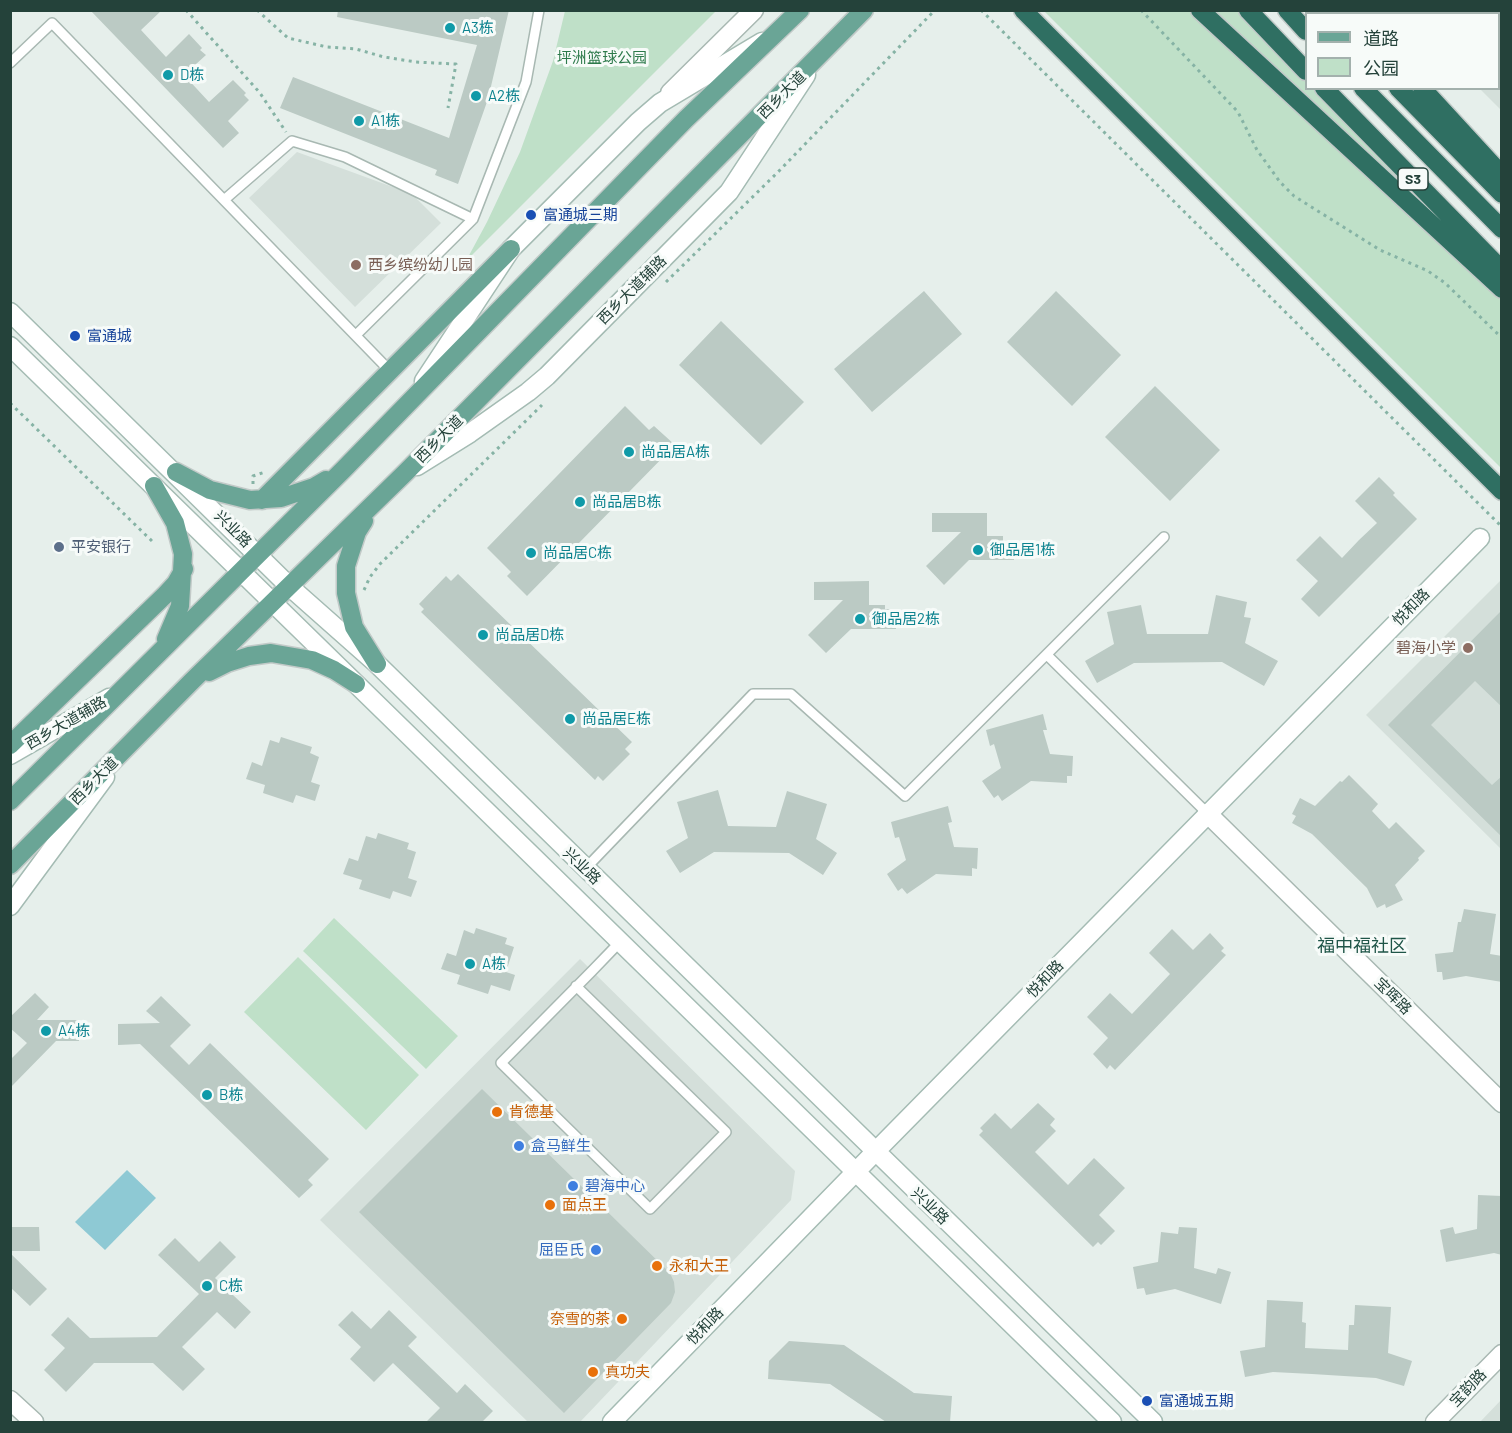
<!DOCTYPE html>
<html>
<head>
<meta charset="utf-8">
<style>
  body { margin:0 }
  #map { position:relative; width:1512px; height:1433px; overflow:hidden; background:#e6efeb; font-family:Barlow,"Noto Sans SC",sans-serif }
  canvas { display:block }
  .frame { position:absolute; inset:0; border:12px solid #24423a; pointer-events:none }
  .legend { position:absolute; left:1305px; top:12px; width:195px; height:78px; box-sizing:border-box; background:#f7fbf9; border:2px solid #a3b1ad; margin:0; padding:8px 10px; list-style:none; font-size:18px; color:#24423a }
  .legend li { display:flex; align-items:center; gap:12px; height:30px }
  .legend b { width:30px; border:2px solid #a3b1ad }
</style>
</head>
<body>
<div id="map">
<canvas width="1512" height="1433"></canvas>
<div class="frame"></div>
<ul class="legend">
<li><b style="height:8px;background:#6aa596"></b>道路</li>
<li><b style="height:16px;background:#bfe0c8"></b>公园</li>
</ul>
</div>
<script>
const ctx = document.querySelector('canvas').getContext('2d');
ctx.lineJoin = 'round';
function fill(path, color) {
  ctx.fillStyle = color;
  ctx.fill(path, 'evenodd');
}
function toPath(rows) {
  const path = new Path2D();
  for (const r of rows) {
    path.moveTo(r[0], r[1]);
    for (let i = 2; i < r.length; i += 2) path.lineTo(r[i], r[i + 1]);
  }
  return path;
}
function stroke(path, color, width, dash) {
  ctx.strokeStyle = color;
  ctx.lineWidth = width;
  ctx.lineCap = dash ? 'butt' : 'round';
  ctx.setLineDash(dash || []);
  ctx.stroke(path);
}
function drawText(font, color, halo, rows, align = 'center') {
  ctx.font = font + ' Barlow,"Noto Sans SC",sans-serif';
  ctx.lineWidth = 6;
  ctx.setLineDash([]);
  ctx.textBaseline = 'middle';
  ctx.strokeStyle = halo;
  ctx.fillStyle = color;
  for (const [text, x, y, turn = 0] of rows) {
    ctx.save();
    ctx.translate(x, y);
    ctx.rotate((+turn || 0) * Math.PI / 180);
    ctx.textAlign = isNaN(turn) ? turn : align;
    if (halo) ctx.strokeText(text, 0, 0);
    ctx.fillText(text, 0, 0);
    ctx.restore();
  }
}
fill(toPath([
  [1403,11,1501,11,1501,110,1480,89,1498,88,1498,14,1406,14],
  [297,152,412,194,441,223,355,307,249,198],
  [1501,580,1501,849,1366,715],
  [580,959,795,1171,791,1200,580,1422,528,1422,320,1220],
  [1501,1400,1501,1422,1480,1422]
]), '#d4dfda');
fill(toPath([
  [565,11,716,11,466,261,487,222,520,152,553,61],
  [1044,11,1260,11,1306,58,1306,88,1336,89,1501,257,1501,468],
  [334,918,458,1036,426,1069,303,951],
  [298,957,419,1075,366,1130,244,1012]
]), '#bfe0c8');
fill(toPath([
  [127,1170,156,1198,105,1250,75,1222]
]), '#8ec9d4');
fill(toPath([
  [90,10,162,10,141,30,166,57,189,34,202,48,200,50,206,55,184,75,209,102,233,80,246,93,244,95,249,100,228,121,239,133,223,148],
  [338,10,509,10,488,99,458,184,435,175,437,170,280,108,293,77,449,138,477,45,337,17],
  [924,291,962,334,872,412,834,369],
  [1056,291,1121,355,1072,406,1007,342],
  [721,321,804,402,761,445,679,365],
  [1155,386,1220,450,1170,501,1105,437],
  [625,406,649,430,654,426,675,445,527,596,507,576,511,572,487,548],
  [1379,477,1395,493,1393,495,1417,519,1319,617,1301,599,1318,581,1296,560,1320,536,1342,558,1359,540,1377,523,1355,501],
  [932,513,987,513,987,536,1003,536,1003,541,1014,541,1014,560,969,560,944,585,926,566,961,532,932,532],
  [458,574,632,742,625,749,630,754,603,781,598,776,595,780,421,612,424,609,419,604,446,576,451,581],
  [869,581,869,605,885,605,885,609,896,609,896,629,851,629,826,653,808,635,843,600,814,600,814,582],
  [1216,595,1247,602,1244,617,1251,618,1245,643,1278,661,1264,686,1222,662,1134,663,1097,683,1085,661,1114,644,1107,612,1141,605,1147,634,1208,634],
  [1502,610,1502,707,1475,681,1431,725,1492,785,1502,776,1502,837,1388,725],
  [1043,714,1047,730,1043,730,1050,754,1073,756,1072,776,1067,776,1067,783,1031,781,1002,801,998,795,994,798,982,781,1001,768,994,744,990,746,986,730],
  [281,737,312,747,310,753,319,757,311,782,320,785,315,801,296,795,293,803,263,793,265,785,246,779,252,762,262,766,270,740,279,743],
  [1349,775,1378,804,1372,811,1389,829,1396,822,1425,851,1418,858,1419,860,1395,885,1403,900,1386,908,1385,904,1377,908,1367,888,1312,834,1292,823,1296,816,1292,814,1300,798,1315,806,1340,781,1342,782],
  [718,790,728,826,776,827,787,791,827,804,816,839,837,853,823,875,789,853,714,852,680,873,666,851,688,838,677,802],
  [948,806,952,822,948,823,954,847,978,848,977,869,972,868,972,876,936,874,907,894,902,888,898,891,887,874,906,860,899,837,895,838,891,822],
  [378,833,409,843,407,849,416,852,408,878,417,881,411,897,393,891,390,899,359,889,362,880,343,874,349,858,358,861,366,836,376,839],
  [1464,909,1496,914,1490,954,1502,956,1502,982,1466,976,1443,980,1442,972,1437,972,1435,954,1453,952,1458,922,1461,922],
  [476,928,507,938,505,944,514,947,506,972,515,975,510,991,491,985,488,994,457,984,460,975,441,969,447,953,456,956,464,930,474,934],
  [1172,929,1193,950,1210,933,1224,948,1221,951,1226,955,1115,1070,1110,1065,1107,1069,1093,1054,1108,1038,1087,1017,1110,993,1132,1014,1170,974,1149,953],
  [35,993,49,1007,37,1020,78,1020,79,1041,56,1041,10,1088,10,1060,27,1043,10,1028,10,1017],
  [161,996,191,1025,170,1046,189,1065,210,1043,329,1159,308,1180,313,1185,299,1198,140,1044,118,1045,118,1024,160,1023,146,1011],
  [482,1089,670,1273,674,1282,675,1292,671,1303,564,1413,359,1212],
  [1038,1103,1055,1119,1050,1125,1056,1131,1035,1152,1068,1185,1094,1158,1125,1188,1099,1215,1115,1231,1101,1245,1098,1242,1093,1247,979,1135,983,1131,980,1128,995,1113,1011,1129],
  [1478,1195,1502,1196,1502,1255,1494,1253,1446,1262,1440,1230,1453,1227,1455,1234,1477,1229],
  [10,1227,39,1227,40,1251,10,1251],
  [1179,1227,1197,1228,1194,1268,1216,1274,1218,1268,1231,1272,1221,1304,1175,1289,1146,1295,1144,1288,1137,1289,1133,1267,1158,1262,1161,1232,1178,1234],
  [175,1238,199,1262,220,1241,236,1257,215,1278,251,1312,235,1329,217,1312,182,1347,205,1369,183,1391,153,1363,94,1363,66,1392,44,1370,65,1348,51,1335,68,1317,90,1338,157,1337,199,1294,158,1255],
  [10,1253,47,1289,30,1306,10,1287],
  [1267,1300,1303,1302,1302,1322,1306,1323,1305,1348,1326,1349,1348,1350,1349,1325,1354,1325,1355,1305,1391,1307,1388,1353,1412,1361,1404,1386,1376,1378,1312,1374,1273,1372,1245,1377,1240,1351,1265,1347],
  [389,1310,417,1337,408,1346,457,1393,465,1384,493,1411,482,1422,426,1422,440,1408,393,1363,374,1382,350,1359,361,1347,338,1325,352,1311,371,1329],
  [789,1341,844,1345,914,1393,952,1396,950,1422,886,1422,830,1384,768,1379,769,1361]
]), '#bbcac4');
const lane = toPath([
  [10,63,52,23,390,371],
  [224,200,292,141,345,157,473,219],
  [356,335,473,219,526,82,539,10],
  [1047,655,1207,813],
  [585,869,753,694,791,694,905,796,1164,537],
  [576,986,726,1132,650,1209,501,1063,592,971,619,943]
]);
const street = toPath([
  [670,93,754,10],
  [1207,813,1502,1103],
  [10,1400,34,1422],
  [1435,1422,1502,1354]
]);
const secondary = toPath([
  [10,312,290,587,377,664,1153,1422],
  [10,346,1112,1422],
  [424,381,511,249,638,122,660,103,762,42],
  [417,466,470,433,528,392,547,376,729,192,806,75],
  [10,755,109,698],
  [10,906,105,777],
  [612,1422,875,1152,1480,538]
]);
const primary = toPath([
  [176,472,210,490,250,500,281,498,314,487,326,480],
  [154,486,175,523,183,554,180,606,166,639],
  [262,500,511,249],
  [364,521,357,532,346,566,346,593,354,627,377,664],
  [209,672,227,663,249,656,271,653,312,660,334,670,356,684],
  [10,745,164,596,176,583,184,569],
  [10,801,343,470,686,119,800,10],
  [10,865,192,681,405,473,864,10]
]);
const highway = toPath([
  [1023,10,1502,491],
  [1200,10,1502,289],
  [1248,10,1306,71],
  [1287,10,1306,31],
  [1321,10,1324,14],
  [1351,10,1354,14],
  [1324,88,1502,270],
  [1363,88,1502,229],
  [1398,88,1502,194],
  [1422,88,1502,175]
]);
stroke(lane, '#a8b8b2', 12);
stroke(street, '#a8b8b2', 21);
stroke(secondary, '#a4bbb3', 21);
stroke(primary, '#c2cac8', 21);
stroke(highway, '#c2cac8', 21);
stroke(toPath([
  [186,10,260,93,286,132],
  [257,10,288,38,327,47,356,49,384,57,416,62,456,64,448,108],
  [981,10,1502,527],
  [1141,10,1238,112,1257,150,1280,182,1294,196,1380,250,1428,271,1445,283,1502,338],
  [666,282,778,172,935,10],
  [10,403,155,544],
  [253,484,253,476,265,472],
  [364,590,370,577,380,564,542,405]
]), '#86b3a5', 3, [3, 4.5]);
stroke(lane, '#fff', 9);
stroke(street, '#fff', 18);
stroke(secondary, '#fff', 18);
stroke(primary, '#6aa596', 18);
stroke(highway, '#2f6f62', 18);
for (const [x, y, r, color] of [
  [450,28,6,"#0f9aa8"],
  [168,75,6,"#0f9aa8"],
  [476,96,6,"#0f9aa8"],
  [359,121,6,"#0f9aa8"],
  [531,215,6,"#1a4fb4"],
  [356,265,6,"#8d6e63"],
  [75,336,6,"#1a4fb4"],
  [629,452,6,"#0f9aa8"],
  [580,502,6,"#0f9aa8"],
  [59,547,6,"#5c6f8a"],
  [978,550,6,"#0f9aa8"],
  [531,553,6,"#0f9aa8"],
  [860,619,6,"#0f9aa8"],
  [483,635,6,"#0f9aa8"],
  [1468,648,6,"#8d6e63"],
  [570,719,6,"#0f9aa8"],
  [470,964,6,"#0f9aa8"],
  [46,1031,6,"#0f9aa8"],
  [207,1095,6,"#0f9aa8"],
  [497,1112,6,"#e8710a"],
  [519,1146,6,"#3f7fe0"],
  [573,1186,6,"#3f7fe0"],
  [550,1205,6,"#e8710a"],
  [596,1250,6,"#3f7fe0"],
  [657,1266,6,"#e8710a"],
  [207,1286,6,"#0f9aa8"],
  [622,1319,6,"#e8710a"],
  [593,1372,6,"#e8710a"],
  [1147,1401,6,"#1a4fb4"]
]) {
  const dot = new Path2D();
  dot.arc(x, y, r, 0, 2 * Math.PI);
  ctx.fillStyle = color;
  ctx.fill(dot);
  stroke(dot, '#f7fbf9', 2);
}
for (const [x, y, w] of [
  [1413,179,30]
]) {
  const box = new Path2D();
  box.roundRect(x - w / 2, y - 11, w, 22, 4.5);
  ctx.fillStyle = '#f7fbf9';
  ctx.fill(box);
  stroke(box, '#24423a', 1.5);
}
drawText('bold 14px', '#24423a', null, [
  ["S3",1413,179]
]);
drawText('15px', '#0d838f', '#f7fbf9', [
  ["A3栋",462,28],
  ["D栋",180,75],
  ["A2栋",488,96],
  ["A1栋",371,121],
  ["尚品居A栋",641,452],
  ["尚品居B栋",592,502],
  ["御品居1栋",990,550],
  ["尚品居C栋",543,553],
  ["御品居2栋",872,619],
  ["尚品居D栋",495,635],
  ["尚品居E栋",582,719],
  ["A栋",482,964],
  ["A4栋",58,1031],
  ["B栋",219,1095],
  ["C栋",219,1286]
], 'left');
drawText('15px', '#2d7a4b', '#f7fbf9', [
  ["坪洲篮球公园",602,58]
]);
drawText('15px', '#24423a', '#f7fbf9', [
  ["西乡大道",782,95,-45],
  ["西乡大道辅路",632,290,-45],
  ["西乡大道",439,439,-45],
  ["兴业路",233,529,45],
  ["悦和路",1411,607,-45],
  ["西乡大道辅路",66,723,-30],
  ["西乡大道",94,781,-45],
  ["兴业路",582,866,44],
  ["悦和路",1045,979,-46],
  ["宝晖路",1393,996,45],
  ["兴业路",930,1206,44],
  ["悦和路",705,1326,-46],
  ["宝韵路",1468,1388,-46]
]);
drawText('15px', '#164399', '#f7fbf9', [
  ["富通城三期",543,215],
  ["富通城",87,336],
  ["富通城五期",1159,1401]
], 'left');
drawText('15px', '#785e54', '#f7fbf9', [
  ["西乡缤纷幼儿园",368,265],
  ["碧海小学",1456,648,"right"]
], 'left');
drawText('15px', '#4e5e75', '#f7fbf9', [
  ["平安银行",71,547]
], 'left');
drawText('15px', '#c56008', '#f7fbf9', [
  ["肯德基",509,1112],
  ["面点王",562,1205],
  ["永和大王",669,1266],
  ["奈雪的茶",610,1319,"right"],
  ["真功夫",605,1372]
], 'left');
drawText('15px', '#366cbe', '#f7fbf9', [
  ["盒马鲜生",531,1146],
  ["碧海中心",585,1186],
  ["屈臣氏",584,1250,"right"]
], 'left');
drawText('18px', '#1f5548', '#f7fbf9', [
  ["福中福社区",1362,946]
]);
</script>
</body>
</html>
